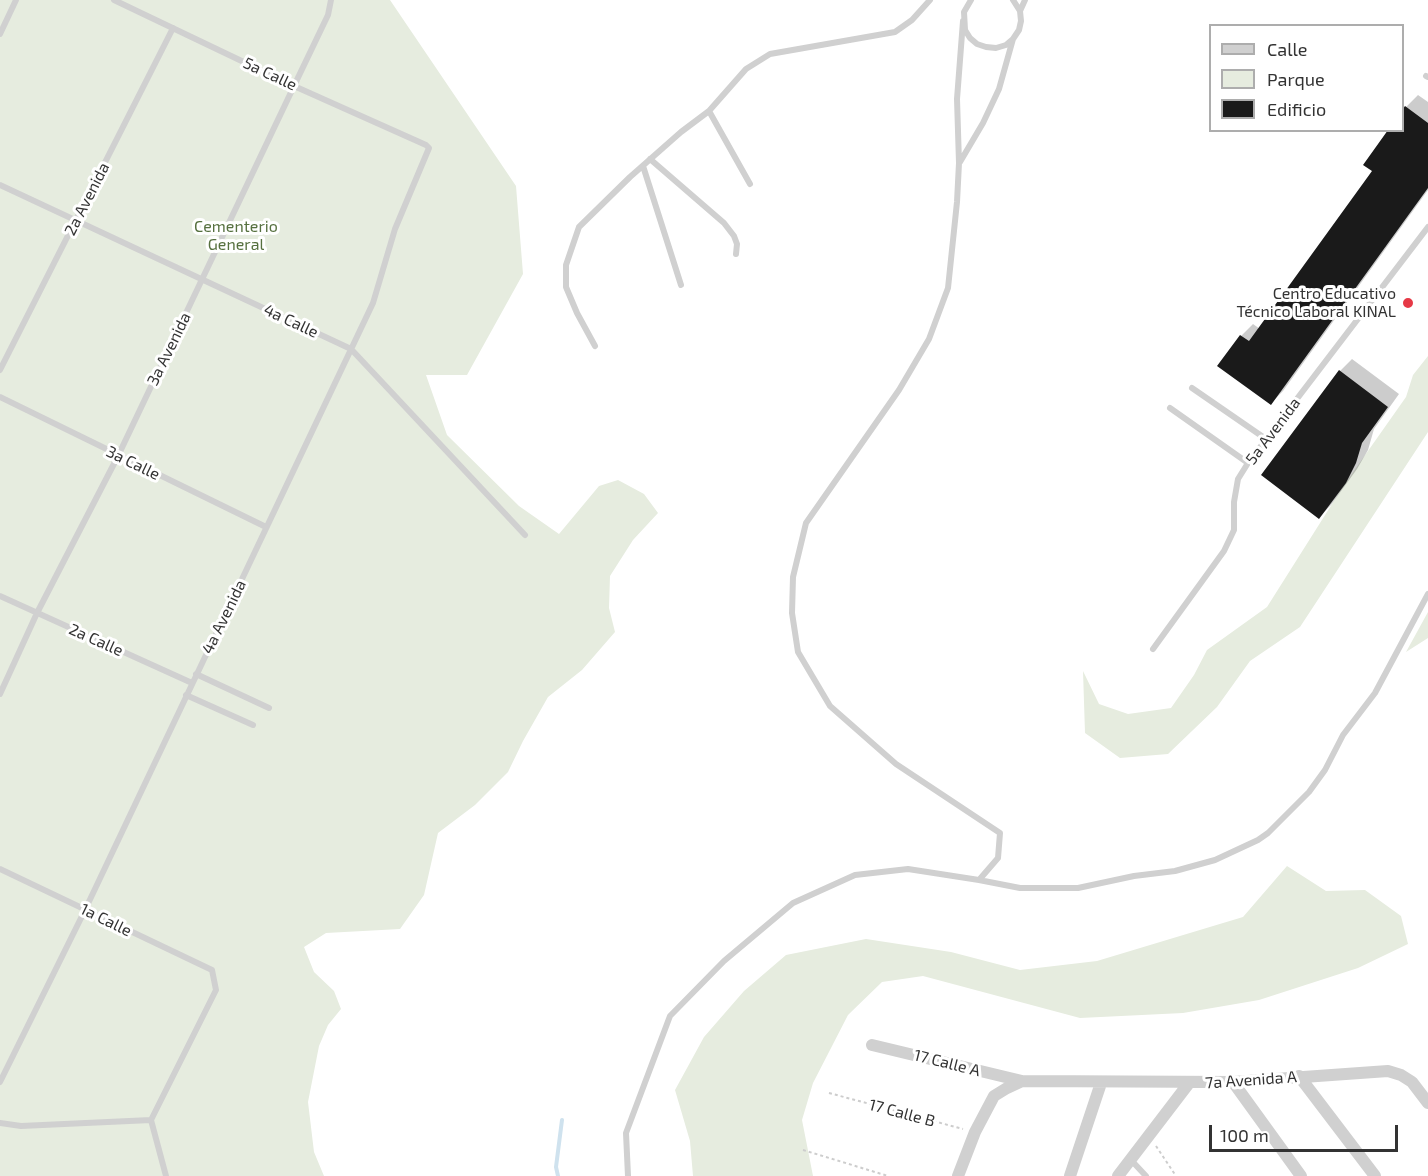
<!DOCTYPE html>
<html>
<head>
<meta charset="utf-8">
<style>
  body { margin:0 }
  #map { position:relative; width:1428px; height:1176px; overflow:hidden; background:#fff; font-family:"Exo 2",sans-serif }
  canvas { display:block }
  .legend { position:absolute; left:1209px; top:24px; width:195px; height:108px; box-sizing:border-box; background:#fff; border:2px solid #adadad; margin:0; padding:8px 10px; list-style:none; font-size:18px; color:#333 }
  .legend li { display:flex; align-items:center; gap:12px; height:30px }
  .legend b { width:30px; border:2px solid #adadad }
  .scale { position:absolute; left:1209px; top:1125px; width:189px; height:27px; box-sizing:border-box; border:3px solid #333; border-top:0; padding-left:8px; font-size:18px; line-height:21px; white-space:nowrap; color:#333; -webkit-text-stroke:4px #fff; paint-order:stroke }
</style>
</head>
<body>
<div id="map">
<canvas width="1428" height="1176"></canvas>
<ul class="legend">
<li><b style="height:8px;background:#d0d0d0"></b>Calle</li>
<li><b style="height:16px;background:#e6ecdf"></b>Parque</li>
<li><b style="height:16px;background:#1a1a1a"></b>Edificio</li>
</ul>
<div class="scale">100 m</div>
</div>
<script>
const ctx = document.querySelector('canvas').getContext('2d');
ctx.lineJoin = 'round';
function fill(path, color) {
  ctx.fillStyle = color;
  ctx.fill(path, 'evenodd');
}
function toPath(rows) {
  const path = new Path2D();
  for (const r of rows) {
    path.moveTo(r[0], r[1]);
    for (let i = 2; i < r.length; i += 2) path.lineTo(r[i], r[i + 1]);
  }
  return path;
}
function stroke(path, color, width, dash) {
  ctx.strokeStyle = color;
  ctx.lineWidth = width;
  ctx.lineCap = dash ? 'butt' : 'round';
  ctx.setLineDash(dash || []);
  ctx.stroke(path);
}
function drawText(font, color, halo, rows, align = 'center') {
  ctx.font = font + ' "Exo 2",sans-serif';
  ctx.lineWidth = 6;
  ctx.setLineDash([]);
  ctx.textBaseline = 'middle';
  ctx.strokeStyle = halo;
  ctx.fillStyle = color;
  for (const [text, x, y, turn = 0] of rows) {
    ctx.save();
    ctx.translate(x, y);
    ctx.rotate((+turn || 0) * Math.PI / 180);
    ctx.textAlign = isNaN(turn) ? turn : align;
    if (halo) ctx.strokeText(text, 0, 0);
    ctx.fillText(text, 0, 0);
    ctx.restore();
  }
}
fill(toPath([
  [0,0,390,0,516,186,523,274,467,375,426,375,447,435,519,506,559,534,599,486,618,480,644,494,658,513,633,540,610,576,609,608,615,632,582,670,548,697,523,741,508,772,475,805,438,833,424,895,400,929,326,933,304,947,314,972,334,991,341,1009,328,1025,319,1046,308,1102,314,1152,324,1176,0,1176],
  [1428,356,1428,432,1300,627,1250,661,1217,707,1168,754,1120,758,1085,733,1083,671,1099,704,1128,714,1171,708,1194,675,1207,650,1267,607,1344,485,1406,397,1413,375],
  [1428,612,1428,638,1406,652],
  [1287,866,1326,891,1365,890,1401,916,1408,944,1358,968,1259,1000,1183,1013,1080,1018,923,976,882,982,848,1015,813,1083,802,1120,813,1176,693,1176,690,1141,675,1090,704,1037,744,991,786,955,866,939,951,952,1020,970,1097,961,1243,917]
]), '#e6ecdf');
fill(toPath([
  [1418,95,1428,102,1428,190,1283,391,1271,403,1241,336,1253,324,1260,329,1402,130,1406,107],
  [1352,359,1399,394,1374,429,1368,450,1357,469,1331,505,1319,517,1340,371]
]), '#0003');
stroke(toPath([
  [558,1176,556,1167,562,1120]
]), '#cfe2ee', 4);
fill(toPath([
  [1405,106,1428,123,1428,188,1271,405,1217,366,1240,335,1249,341,1372,171,1363,165,1388,130,1402,130,1402,110],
  [1339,370,1388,407,1362,443,1356,463,1346,483,1319,519,1261,475]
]), '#1a1a1a');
stroke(toPath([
  [829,1093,963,1129],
  [1156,1146,1176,1176],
  [803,1150,888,1176]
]), '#cdcdcd', 2, [3, 3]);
stroke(toPath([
  [971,0,964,12,965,30,970,38,977,44,986,47,996,48,1006,45,1013,39,1019,30,1021,21,1020,11,1013,0],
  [1020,11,1025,0],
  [0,34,16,0],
  [1426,76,1428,77],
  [709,111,750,184],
  [650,159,724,223,734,236,737,244,736,254],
  [960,162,983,123,999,89,1013,39],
  [643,166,681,285],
  [0,185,351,349,525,535],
  [595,346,577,313,566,287,566,265,579,227,630,177,681,132,709,111,746,69,770,54,895,32,912,20,930,0],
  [0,370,173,28],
  [1192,388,1266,439],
  [0,397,266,527],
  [1170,408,1248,463],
  [0,596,192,683],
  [1153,649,1224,551,1234,530,1234,502,1238,479,1248,463,1428,227],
  [196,674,269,708],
  [0,694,37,613,118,456,294,86,328,15,331,0],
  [186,695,253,725],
  [0,869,212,970,216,990,151,1120,166,1176],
  [979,880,1020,888,1078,888,1134,876,1175,871,1215,860,1258,840,1268,833,1309,792,1325,770,1343,735,1375,693,1428,594],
  [0,1082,85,910,373,303,395,229,429,148,426,145,294,86,114,0],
  [0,1123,21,1126,151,1120],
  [1131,1160,1146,1176],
  [628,1176,626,1133,670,1016,724,961,793,903,855,875,908,869,979,880,998,858,1000,833,896,764,830,706,798,652,792,613,793,577,806,523,899,390,929,339,948,288,957,202,959,163,957,99,963,21]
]), '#d0d0d0', 6);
stroke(toPath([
  [872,1045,1022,1081,1233,1082,1388,1071,1401,1075,1412,1082,1428,1103],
  [1299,1076,1375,1176],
  [1233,1082,1301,1176],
  [958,1176,975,1132,994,1096,1007,1088,1022,1081],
  [1070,1176,1101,1083],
  [1118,1176,1189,1083]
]), '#d0d0d0', 12);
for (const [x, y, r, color] of [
  [1408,303,6,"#e63946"]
]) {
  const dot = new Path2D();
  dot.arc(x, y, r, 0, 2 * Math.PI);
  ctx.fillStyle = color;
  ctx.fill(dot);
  stroke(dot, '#fff', 2);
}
drawText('16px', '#333', '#fff', [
  ["5a Calle",270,74,25],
  ["2a Avenida",87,199,-63],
  ["4a Calle",291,321,25],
  ["3a Avenida",169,349,-64],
  ["5a Avenida",1273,431,-53],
  ["3a Calle",133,463,26],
  ["4a Avenida",224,617,-64],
  ["2a Calle",96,640,24],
  ["1a Calle",106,920,26],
  ["17 Calle A",947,1063,14],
  ["7a Avenida A",1251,1080,-4],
  ["17 Calle B",902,1113,15]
]);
drawText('16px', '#56703f', '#fff', [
  ["Cementerio",236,227],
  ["General",236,245]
]);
drawText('16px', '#333', '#fff', [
  ["Centro Educativo",1396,294],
  ["Técnico Laboral KINAL",1396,312]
], 'right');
</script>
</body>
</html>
